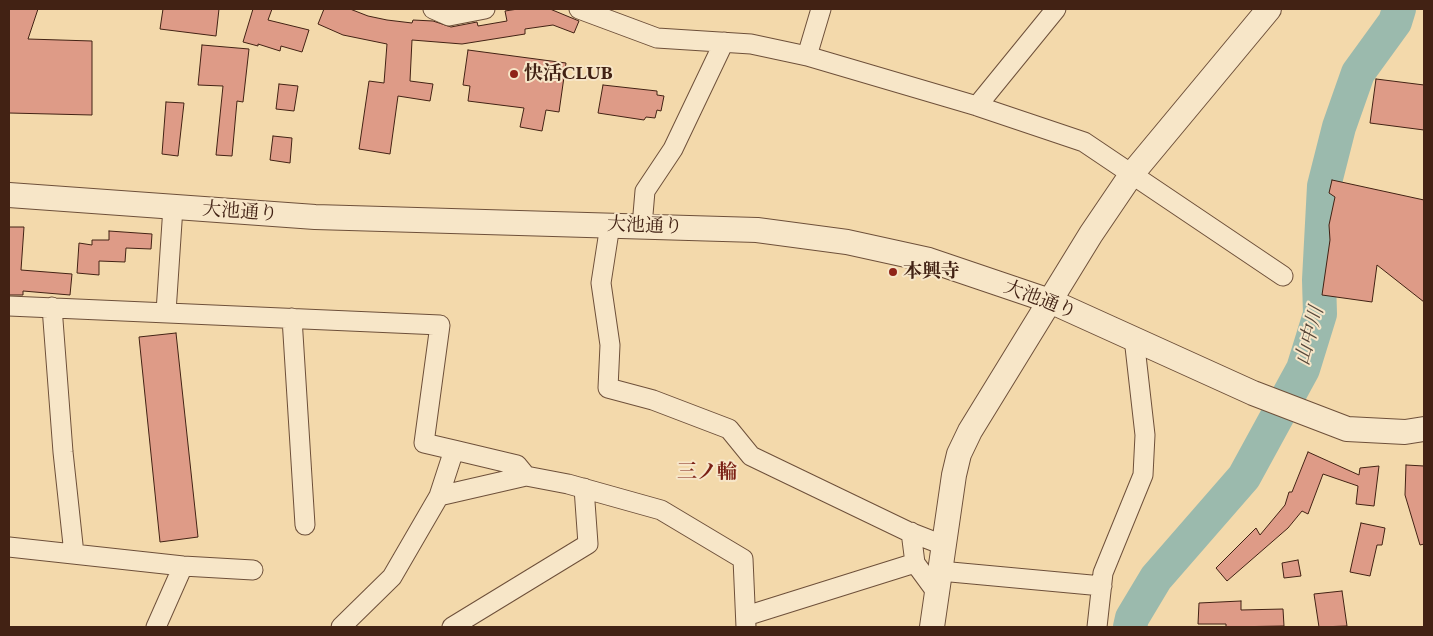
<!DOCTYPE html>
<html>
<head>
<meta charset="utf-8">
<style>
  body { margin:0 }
  #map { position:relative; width:1433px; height:636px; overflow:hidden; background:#f3d9ab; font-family:"EB Garamond",serif }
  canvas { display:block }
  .frame { position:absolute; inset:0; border:10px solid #422214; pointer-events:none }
</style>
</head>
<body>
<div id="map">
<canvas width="1433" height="636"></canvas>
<div class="frame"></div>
</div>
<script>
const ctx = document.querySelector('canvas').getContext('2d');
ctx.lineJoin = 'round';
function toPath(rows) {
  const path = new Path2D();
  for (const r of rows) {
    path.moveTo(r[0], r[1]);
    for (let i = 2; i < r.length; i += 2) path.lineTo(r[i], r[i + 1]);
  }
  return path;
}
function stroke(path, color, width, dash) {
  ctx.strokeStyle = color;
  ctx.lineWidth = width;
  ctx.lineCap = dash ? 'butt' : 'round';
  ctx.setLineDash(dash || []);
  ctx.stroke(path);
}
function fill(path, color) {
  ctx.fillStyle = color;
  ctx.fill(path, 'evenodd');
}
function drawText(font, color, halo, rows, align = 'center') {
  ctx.font = font + ' "EB Garamond","Noto Serif JP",serif';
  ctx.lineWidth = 4;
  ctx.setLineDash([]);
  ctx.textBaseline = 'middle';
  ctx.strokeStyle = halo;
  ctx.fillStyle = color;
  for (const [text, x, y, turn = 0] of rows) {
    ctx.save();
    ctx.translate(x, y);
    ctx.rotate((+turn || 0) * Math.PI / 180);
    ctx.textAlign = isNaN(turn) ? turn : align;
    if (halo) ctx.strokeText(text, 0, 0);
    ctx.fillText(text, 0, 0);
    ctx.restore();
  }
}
stroke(toPath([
  [1130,627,1132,618,1156,578,1244,477,1303,369,1320,314,1319,280,1324,186,1339,127,1358,73,1395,22,1399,9]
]), '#9bbaad', 34);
const building = toPath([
  [9,9,38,9,28,39,92,41,92,115,9,113,9,9],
  [163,9,219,9,216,36,160,29,163,9],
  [253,9,272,9,268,20,309,30,302,52,281,46,280,51,258,44,258,46,243,42,253,9],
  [324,9,350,9,368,16,387,20,412,23,413,20,433,21,451,27,477,22,478,26,507,21,505,11,518,9,550,9,579,21,574,33,553,25,525,29,525,34,462,44,412,40,410,81,433,84,430,101,398,96,390,154,359,149,369,81,384,83,387,44,343,35,318,24,324,9],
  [202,45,249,49,243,102,237,101,232,156,216,155,223,86,198,85,202,45],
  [468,50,566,63,559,112,546,110,542,131,520,127,524,108,468,101,470,86,463,85,468,50],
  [1376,79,1424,85,1424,130,1370,123,1376,79],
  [279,84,298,86,294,111,276,109,279,84],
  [603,85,657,91,657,95,664,96,661,111,657,110,655,118,646,117,644,120,598,113,603,85],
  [166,102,184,103,178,156,162,154,166,102],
  [273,136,292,138,290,163,270,160,273,136],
  [1332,180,1424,200,1424,302,1377,265,1372,302,1322,295,1330,240,1329,225,1335,197,1329,193,1332,180],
  [9,227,24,227,21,270,72,274,70,295,23,291,23,295,9,295,9,227],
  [109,231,152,234,151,249,126,248,125,262,99,261,99,275,77,273,79,243,92,245,92,240,109,240,109,231],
  [176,333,198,537,160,542,139,337,176,333],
  [1308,452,1359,475,1360,468,1379,466,1374,506,1356,504,1358,486,1323,474,1308,514,1302,511,1288,528,1227,581,1216,568,1256,528,1260,535,1285,505,1289,492,1292,492,1308,452],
  [1406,465,1424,466,1424,544,1420,545,1405,495,1406,465],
  [1361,523,1385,528,1382,545,1377,545,1370,576,1350,572,1361,523],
  [1298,560,1301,576,1284,578,1282,563,1298,560],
  [1342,591,1347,626,1319,627,1314,594,1342,591],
  [1241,601,1241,610,1283,609,1284,626,1226,627,1226,624,1198,624,1199,603,1241,601]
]);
fill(building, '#de9b87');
stroke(building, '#422214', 1);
const minor = toPath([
  [433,9,449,16,485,9],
  [579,9,657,38,751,44,807,56,977,106,1084,142,1283,276],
  [807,56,821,9],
  [977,106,1056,9],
  [610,225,601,283,610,345,608,388,653,400,729,429,751,456,907,531,943,545],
  [642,226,645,191,673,149,724,42],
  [9,306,440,325,424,443,454,450,439,496,392,577,341,627],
  [52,307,63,452,74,554],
  [166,312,173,207],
  [292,318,305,525],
  [454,450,517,465,526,476],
  [439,496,526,476,568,484,661,510,743,559,746,627],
  [911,532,915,563,937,593],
  [9,547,183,566,253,570],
  [940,571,1102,586],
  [746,616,915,563],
  [156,627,183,566],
  [452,627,588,544,584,488],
  [1097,627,1103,573,1143,475,1145,435,1134,338]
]);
const tertiary = toPath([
  [9,195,315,217,757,230,847,242,929,260,1050,301,1253,393,1347,429,1405,432,1424,429],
  [932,627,954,475,959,454,970,431,1091,234,1131,175,1269,9]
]);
stroke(minor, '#6e503a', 21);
stroke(tertiary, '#6e503a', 26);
stroke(minor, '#f7e6c8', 19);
stroke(tertiary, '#f7e6c8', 24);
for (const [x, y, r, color] of [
  [514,74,5,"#8f2418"],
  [893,272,5,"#8f2418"]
]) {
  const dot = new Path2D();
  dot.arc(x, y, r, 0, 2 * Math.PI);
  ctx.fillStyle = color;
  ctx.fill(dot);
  stroke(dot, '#f7e6c8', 2);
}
drawText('bold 19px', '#422214', '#f7e6c8', [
  ["快活CLUB",524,74],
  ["本興寺",903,272]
], 'left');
drawText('19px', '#422214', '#f7e6c8', [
  ["大池通り",240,212,4],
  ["大池通り",645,226,2],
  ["大池通り",1040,300,21]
]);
drawText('italic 20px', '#58483a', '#f7e6c8', [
  ["山中川",1310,336,-75]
]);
drawText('bold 20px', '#7a1f14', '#f7e6c8', [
  ["三ノ輪",707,473]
]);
</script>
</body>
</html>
